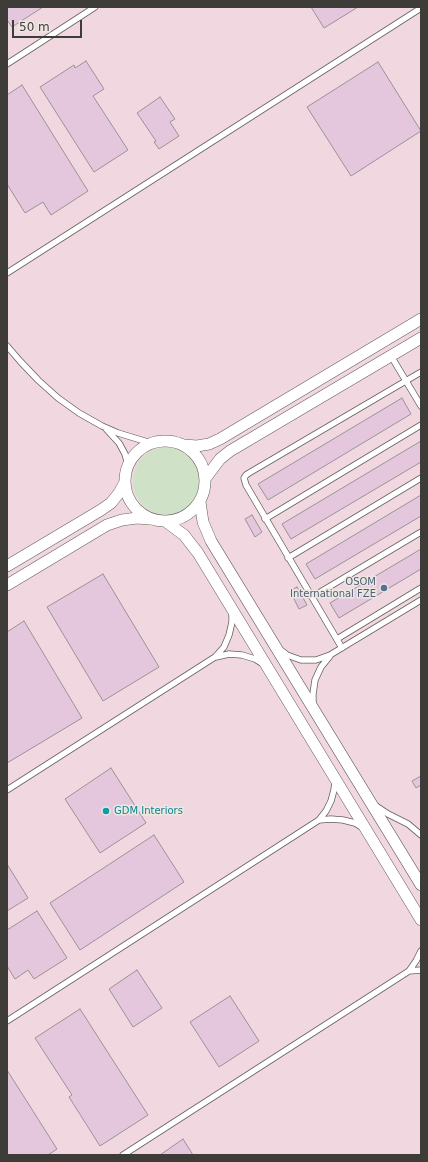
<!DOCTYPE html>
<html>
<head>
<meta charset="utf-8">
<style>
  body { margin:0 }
  #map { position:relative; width:428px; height:1162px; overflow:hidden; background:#ede8e2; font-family:"DejaVu Sans",sans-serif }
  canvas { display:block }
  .frame { position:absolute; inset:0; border:8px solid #3e3c39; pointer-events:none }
  .scale { position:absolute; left:12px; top:20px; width:70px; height:18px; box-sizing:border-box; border:2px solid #3e3c39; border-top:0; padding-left:5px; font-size:12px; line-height:14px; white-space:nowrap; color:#3e3c39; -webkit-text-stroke:3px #ede8e2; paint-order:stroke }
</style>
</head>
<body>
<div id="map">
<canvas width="428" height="1162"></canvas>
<div class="frame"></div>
<div class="scale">50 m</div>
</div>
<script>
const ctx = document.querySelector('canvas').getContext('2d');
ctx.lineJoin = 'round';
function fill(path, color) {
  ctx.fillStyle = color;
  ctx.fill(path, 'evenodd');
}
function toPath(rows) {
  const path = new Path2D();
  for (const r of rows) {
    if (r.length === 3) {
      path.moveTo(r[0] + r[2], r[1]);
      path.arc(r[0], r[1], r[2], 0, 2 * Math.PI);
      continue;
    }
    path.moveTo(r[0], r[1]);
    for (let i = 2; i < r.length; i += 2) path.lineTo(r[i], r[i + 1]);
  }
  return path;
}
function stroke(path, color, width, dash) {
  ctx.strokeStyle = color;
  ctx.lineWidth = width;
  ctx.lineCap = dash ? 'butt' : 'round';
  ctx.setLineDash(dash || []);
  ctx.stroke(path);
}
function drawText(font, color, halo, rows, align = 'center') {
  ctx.font = font + ' "DejaVu Sans",sans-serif';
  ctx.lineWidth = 3;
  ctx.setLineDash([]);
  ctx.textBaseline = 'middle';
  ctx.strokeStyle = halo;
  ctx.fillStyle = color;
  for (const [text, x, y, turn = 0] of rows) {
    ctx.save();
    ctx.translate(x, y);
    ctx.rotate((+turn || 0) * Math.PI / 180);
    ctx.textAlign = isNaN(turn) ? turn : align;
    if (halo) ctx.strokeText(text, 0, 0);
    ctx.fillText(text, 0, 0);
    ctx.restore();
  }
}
fill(toPath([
  [7,7,421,7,421,1155,7,1155]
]), '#f1d7df');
fill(toPath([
  [167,481,34]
]), '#cfe2c7');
const building = toPath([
  [7,7,43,7,12,27,7,20,7,7],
  [311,7,358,7,324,28,311,7],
  [86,61,104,89,93,96,128,150,94,172,40,87,74,65,75,68,86,61],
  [378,62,421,131,351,176,307,107,378,62],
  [22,85,88,191,51,215,43,202,25,213,7,184,7,95,22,85],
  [160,97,175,119,170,122,179,136,159,149,154,142,156,141,137,113,160,97],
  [402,398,411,414,268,500,258,484,402,398],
  [421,441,421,462,291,539,282,524,421,441],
  [421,495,421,516,315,579,306,564,421,495],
  [252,515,262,532,255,537,245,519,252,515],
  [421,549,421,569,339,618,330,603,421,549],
  [103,574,159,667,103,701,47,607,103,574],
  [297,587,307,605,299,609,290,591,297,587],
  [24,621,82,718,7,763,7,632,24,621],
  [111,768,146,823,100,853,65,799,111,768],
  [421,776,421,785,416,788,412,781,421,776],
  [154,835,184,882,80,950,50,903,154,835],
  [7,864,28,898,7,911,7,864],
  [37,911,67,958,34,979,28,970,15,979,7,966,7,930,37,911],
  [137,970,162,1008,133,1027,109,989,137,970],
  [230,996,259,1041,219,1067,190,1022,230,996],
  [80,1009,148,1115,100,1146,69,1097,72,1095,35,1038,80,1009],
  [7,1070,57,1149,48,1155,7,1155,7,1070],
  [183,1139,193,1155,160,1155,183,1139]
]);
fill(building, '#e5c7dd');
stroke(building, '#9a9398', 1);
const lane = toPath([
  [7,64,95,7],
  [7,273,421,8],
  [7,346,20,361,38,380,58,398,79,413,102,426,118,433,151,443],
  [391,356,421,406],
  [107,430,119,443,125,454,128,465],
  [265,519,421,425],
  [288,558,421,478],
  [312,597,421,532],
  [337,639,421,588],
  [342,648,246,485,244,478,246,475,249,473,421,372],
  [282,651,287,655,301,660,316,660,330,655,421,600],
  [216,657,229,654,242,655,255,659,263,664],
  [313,704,313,694,315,680,321,667,330,656],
  [7,790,215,657,224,647,229,635,232,622,232,613],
  [376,806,388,814,408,824,421,835],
  [319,820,331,819,343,820,355,823,363,828],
  [409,971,421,970],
  [7,1021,319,820,326,811,331,801,334,790,335,781],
  [123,1155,409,971,416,961,421,951]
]);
const street = toPath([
  [165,481,40],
  [184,445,197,446,209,444,220,439,421,319],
  [205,479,220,459,230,451,421,338],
  [200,502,203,522,211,541,421,885],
  [165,521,184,535,198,553,421,920],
  [7,566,101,510,111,503,119,493,125,482],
  [7,585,107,525,122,520,137,518,149,519]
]);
stroke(lane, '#65605b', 7);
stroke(street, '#65605b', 12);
stroke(lane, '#fff', 5.5);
stroke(street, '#fff', 11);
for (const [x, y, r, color] of [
  [384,588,4,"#5c6f8a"],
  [106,811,4,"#0f9aa8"]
]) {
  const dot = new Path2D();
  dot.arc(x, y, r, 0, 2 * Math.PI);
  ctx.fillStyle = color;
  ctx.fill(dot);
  stroke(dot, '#ede8e2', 1.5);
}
drawText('10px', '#4e5e75', '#ede8e2', [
  ["OSOM",376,582],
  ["International FZE",376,594]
], 'right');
drawText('10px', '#0d838f', '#ede8e2', [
  ["GDM Interiors",114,811]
], 'left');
</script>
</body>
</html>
